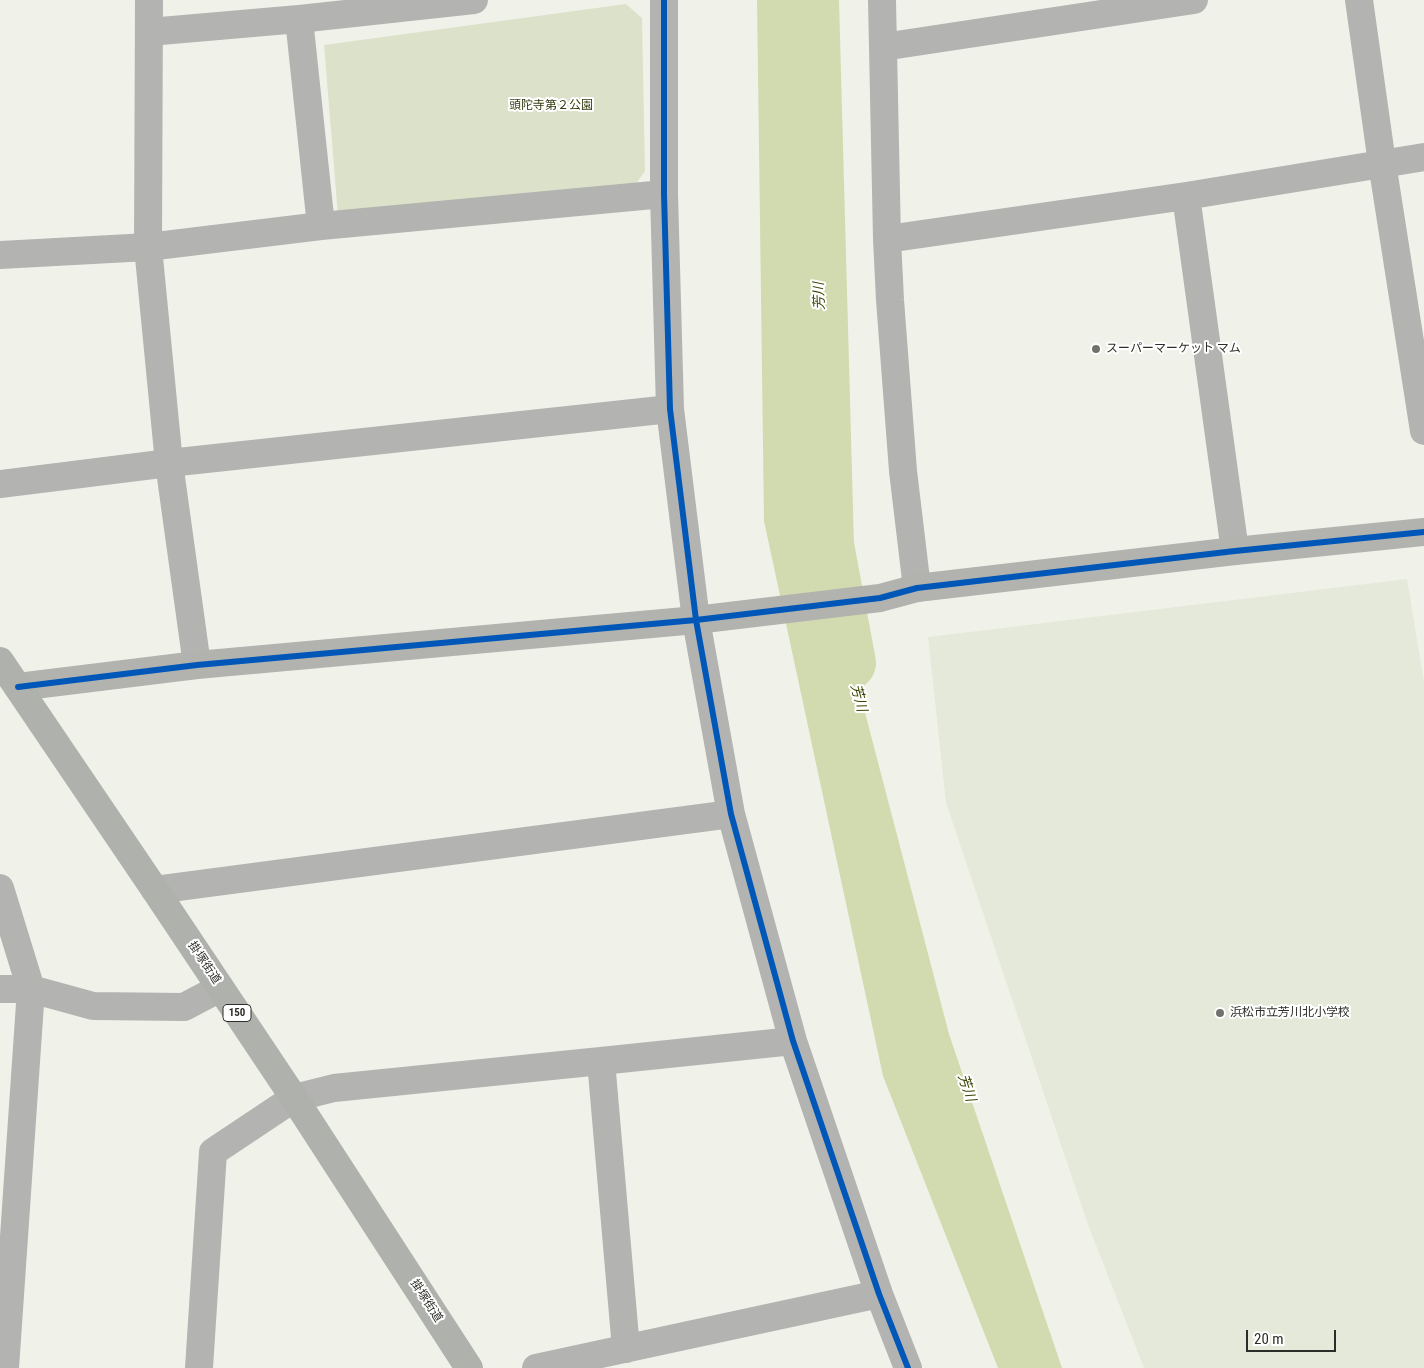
<!DOCTYPE html>
<html>
<head>
<meta charset="utf-8">
<style>
  body { margin:0 }
  #map { position:relative; width:1424px; height:1368px; overflow:hidden; background:#f0f2ea; font-family:"Roboto Condensed",sans-serif }
  canvas { display:block }
  .scale { position:absolute; left:1246px; top:1330px; width:90px; height:22px; box-sizing:border-box; border:2px solid #2c2d28; border-top:0; padding-left:6px; font-size:15px; line-height:18px; white-space:nowrap; color:#2c2d28; -webkit-text-stroke:4px #fff; paint-order:stroke }
</style>
</head>
<body>
<div id="map">
<canvas width="1424" height="1368"></canvas>
<div class="scale">20 m</div>
</div>
<script>
const ctx = document.querySelector('canvas').getContext('2d');
ctx.lineJoin = 'round';
function fill(path, color) {
  ctx.fillStyle = color;
  ctx.fill(path, 'evenodd');
}
function toPath(rows) {
  const path = new Path2D();
  for (const r of rows) {
    path.moveTo(r[0], r[1]);
    for (let i = 2; i < r.length; i += 2) path.lineTo(r[i], r[i + 1]);
  }
  return path;
}
function stroke(path, color, width, dash) {
  ctx.strokeStyle = color;
  ctx.lineWidth = width;
  ctx.lineCap = dash ? 'butt' : 'round';
  ctx.setLineDash(dash || []);
  ctx.stroke(path);
}
function drawText(font, color, halo, rows, align = 'center') {
  ctx.font = font + ' "Roboto Condensed","Noto Sans JP",sans-serif';
  ctx.lineWidth = 4;
  ctx.setLineDash([]);
  ctx.textBaseline = 'middle';
  ctx.strokeStyle = halo;
  ctx.fillStyle = color;
  for (const [text, x, y, turn = 0] of rows) {
    ctx.save();
    ctx.translate(x, y);
    ctx.rotate((+turn || 0) * Math.PI / 180);
    ctx.textAlign = isNaN(turn) ? turn : align;
    if (halo) ctx.strokeText(text, 0, 0);
    ctx.fillText(text, 0, 0);
    ctx.restore();
  }
}
fill(toPath([
  [1407,579,1424,682,1424,1368,1144,1368,1087,1222,946,803,928,637]
]), '#e5e9d9');
fill(toPath([
  [626,4,642,18,645,171,631,191,338,216,324,45]
]), '#dce2ca');
fill(toPath([
  [757,0,811,0,816,525,949,1034,1062,1368,998,1368,883,1076,764,521]
]), '#d2dbaf');
stroke(toPath([
  [812,0,827,545,849,663]
]), '#d2dbaf', 54);
stroke(toPath([
  [149,0,148,247,169,463,197,665],
  [664,0,664,194,670,409,696,620,731,814,793,1041,879,1294,908,1368],
  [882,0,887,239,890,300,903,471,917,588],
  [1359,0,1382,163,1424,431],
  [299,19,321,226],
  [149,32,299,19,474,0],
  [883,47,1194,0],
  [1186,196,1235,551],
  [887,239,1186,196,1424,157],
  [0,255,148,247,321,226,664,194],
  [0,484,169,463,670,409],
  [0,888,31,989,5,1368],
  [155,890,731,814],
  [0,989,31,989,93,1006,184,1007,220,988],
  [626,1349,601,1061,793,1041],
  [199,1368,213,1152,294,1098,334,1088,601,1061],
  [536,1368,879,1294]
]), '#b3b4b1', 28);
stroke(toPath([
  [18,687,197,665,696,620,880,598,917,588,1235,551,1424,532]
]), '#b2b3ae', 28);
stroke(toPath([
  [0,661,155,890,294,1098,469,1368]
]), '#afb1ac', 28);
stroke(toPath([
  [664,0,664,194,670,409,696,620,731,814,793,1041,879,1294,908,1368],
  [18,687,197,665,696,620,880,598,917,588,1235,551,1424,532]
]), '#0057b8', 6);
for (const [x, y, r, color] of [
  [1096,349,5,"#71726c"],
  [1220,1013,5,"#71726c"]
]) {
  const dot = new Path2D();
  dot.arc(x, y, r, 0, 2 * Math.PI);
  ctx.fillStyle = color;
  ctx.fill(dot);
  stroke(dot, '#fff', 2);
}
for (const [x, y, w] of [
  [237,1013,28]
]) {
  const box = new Path2D();
  box.roundRect(x - w / 2, y - 8.5, w, 17, 4);
  ctx.fillStyle = '#fff';
  ctx.fill(box);
  stroke(box, '#2c2d28', 1);
}
drawText('bold 11px', '#2c2d28', null, [
  ["150",237,1013]
]);
drawText('12px', '#343b0e', '#fff', [
  ["頭陀寺第２公園",551,106]
]);
drawText('12px', '#2c2d28', '#fff', [
  ["スーパーマーケット マム",1106,349],
  ["浜松市立芳川北小学校",1230,1013]
], 'left');
drawText('12px', '#2c2d28', '#fff', [
  ["掛塚街道",204,963,56],
  ["掛塚街道",426,1301,57]
]);
drawText('italic 14px', '#3c4500', '#fff', [
  ["芳川",820,296,-92],
  ["芳川",858,698,75],
  ["芳川",966,1088,72]
]);
</script>
</body>
</html>
